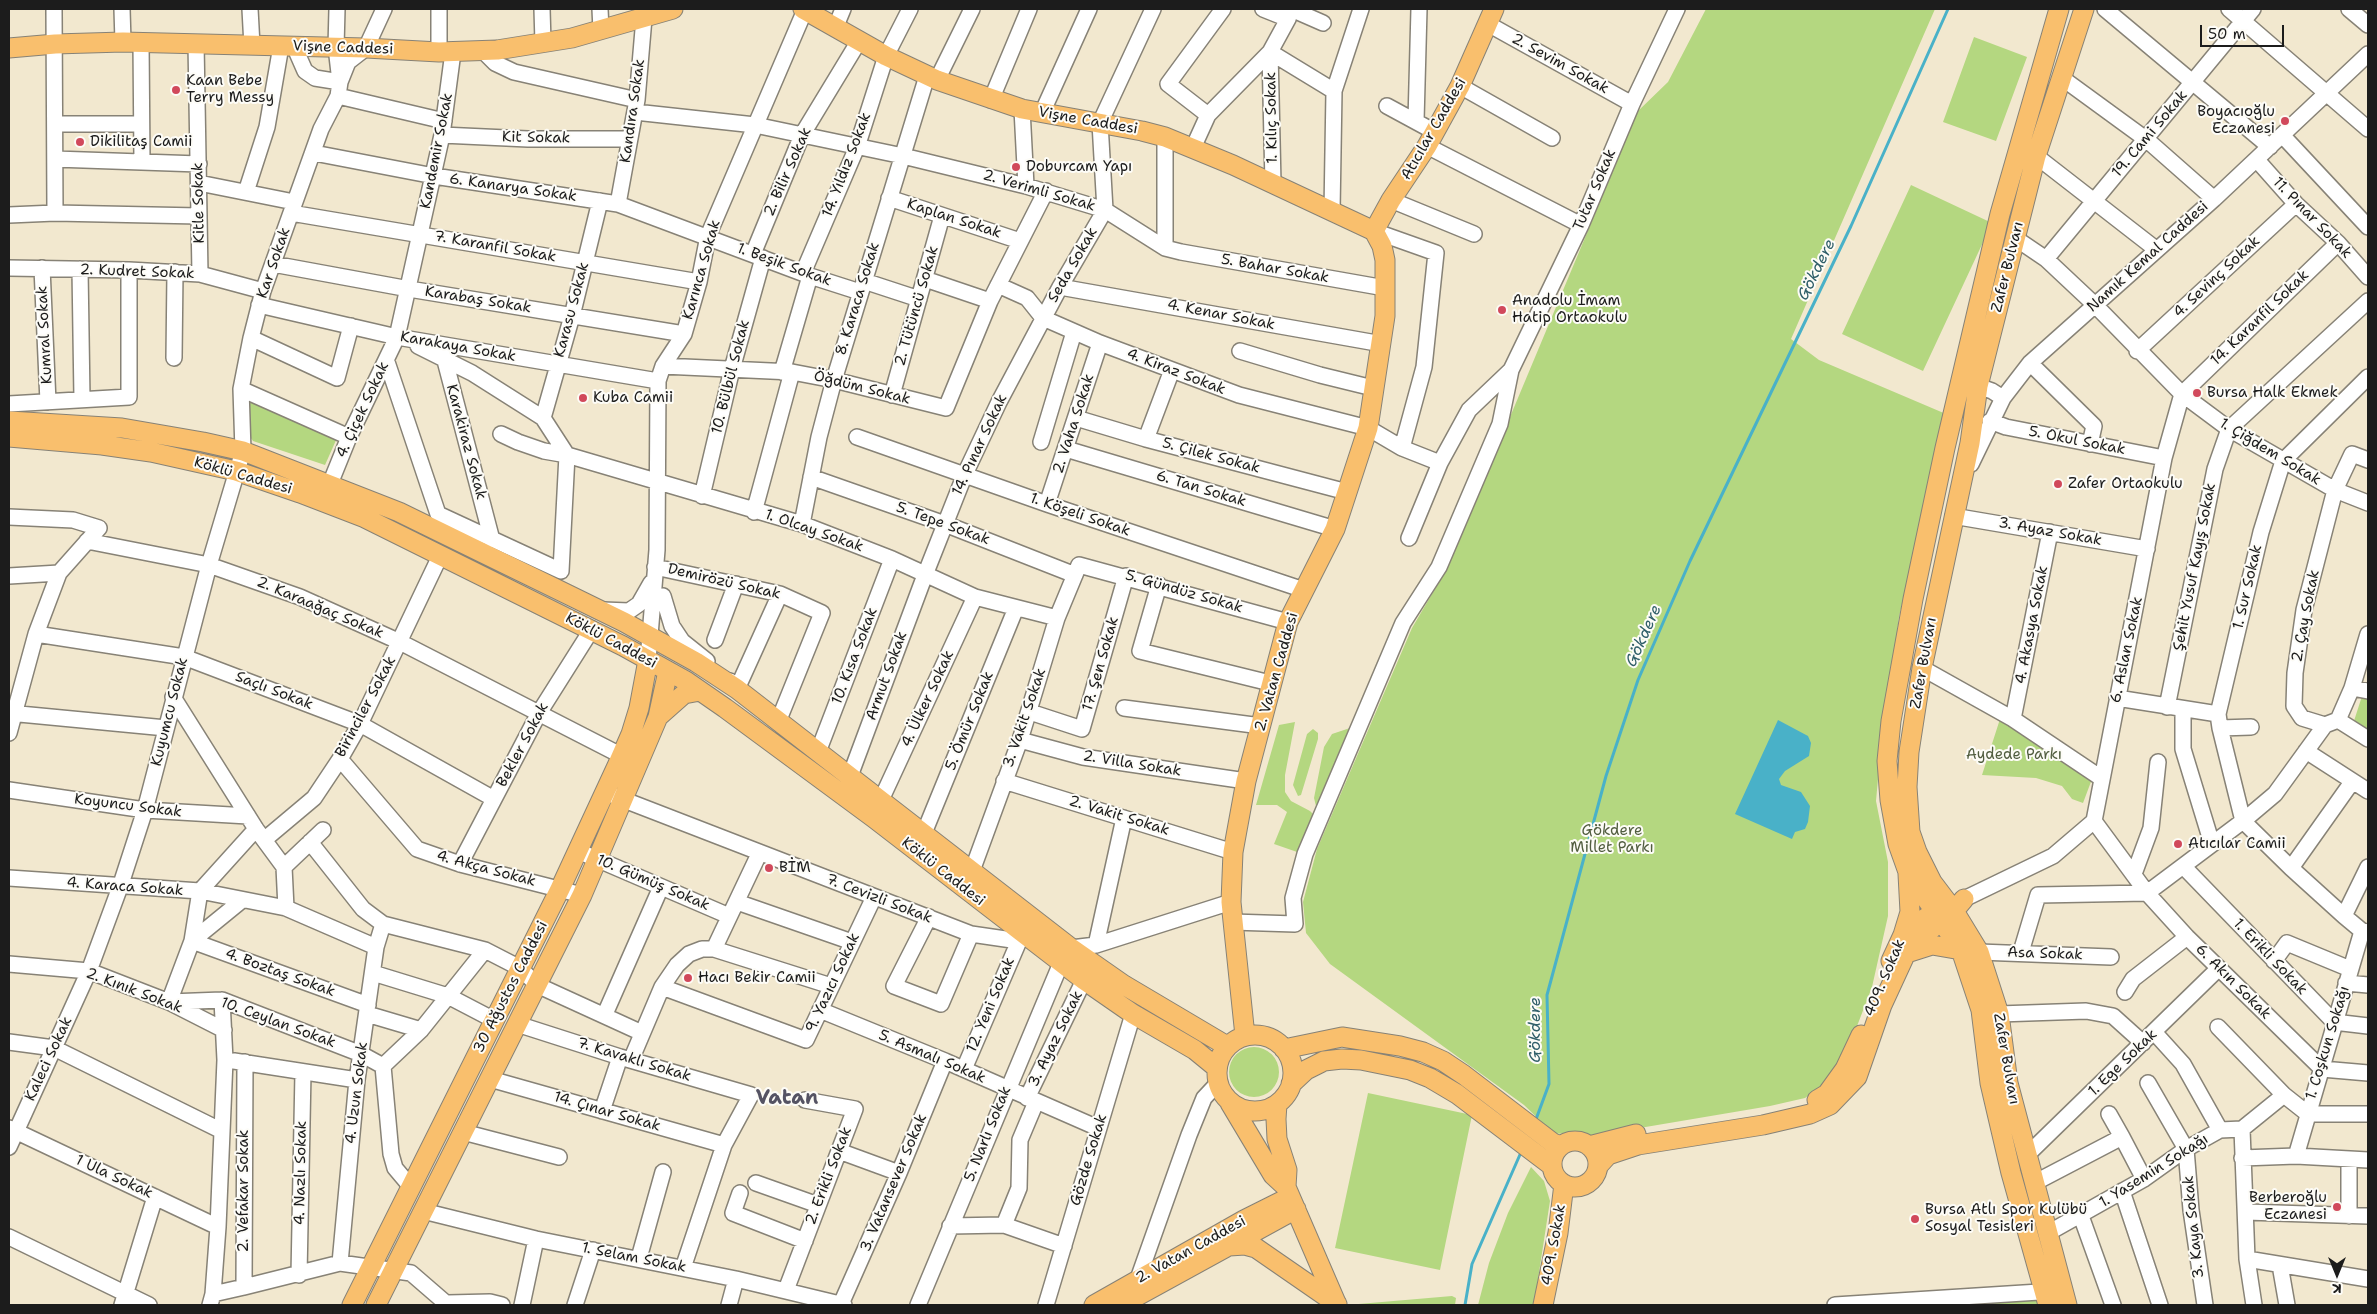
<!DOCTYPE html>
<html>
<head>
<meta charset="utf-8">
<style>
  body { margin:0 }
  #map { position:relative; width:2377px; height:1314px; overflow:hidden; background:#f2e8cf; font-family:"Shantell Sans",sans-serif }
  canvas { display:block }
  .frame { position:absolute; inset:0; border:10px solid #1c1c1c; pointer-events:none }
  .north { position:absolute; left:2312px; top:1249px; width:50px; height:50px; -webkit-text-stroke:4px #fdfcf7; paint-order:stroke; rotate:180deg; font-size:14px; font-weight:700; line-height:20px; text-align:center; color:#1c1c1c }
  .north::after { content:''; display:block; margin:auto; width:18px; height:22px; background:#1c1c1c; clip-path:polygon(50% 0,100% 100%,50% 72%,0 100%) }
  .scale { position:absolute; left:2200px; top:25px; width:84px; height:22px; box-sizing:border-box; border:2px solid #1c1c1c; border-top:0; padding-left:6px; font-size:15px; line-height:18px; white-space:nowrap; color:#1c1c1c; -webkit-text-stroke:4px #fdfcf7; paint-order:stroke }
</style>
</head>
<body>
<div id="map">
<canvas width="2377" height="1314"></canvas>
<div class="frame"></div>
<div class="north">K</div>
<div class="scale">50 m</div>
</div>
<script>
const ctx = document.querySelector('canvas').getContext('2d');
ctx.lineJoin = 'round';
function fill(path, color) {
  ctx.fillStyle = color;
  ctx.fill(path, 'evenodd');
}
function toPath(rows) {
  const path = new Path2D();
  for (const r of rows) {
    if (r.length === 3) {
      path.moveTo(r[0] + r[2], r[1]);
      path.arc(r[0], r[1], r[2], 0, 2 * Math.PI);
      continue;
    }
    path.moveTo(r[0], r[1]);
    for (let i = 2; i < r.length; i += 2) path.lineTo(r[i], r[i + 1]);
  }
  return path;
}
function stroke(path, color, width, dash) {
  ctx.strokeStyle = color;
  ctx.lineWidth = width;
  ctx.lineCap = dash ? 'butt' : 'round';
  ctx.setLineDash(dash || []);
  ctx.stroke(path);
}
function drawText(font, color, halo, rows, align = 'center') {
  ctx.font = font + ' "Shantell Sans",sans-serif';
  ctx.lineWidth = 4;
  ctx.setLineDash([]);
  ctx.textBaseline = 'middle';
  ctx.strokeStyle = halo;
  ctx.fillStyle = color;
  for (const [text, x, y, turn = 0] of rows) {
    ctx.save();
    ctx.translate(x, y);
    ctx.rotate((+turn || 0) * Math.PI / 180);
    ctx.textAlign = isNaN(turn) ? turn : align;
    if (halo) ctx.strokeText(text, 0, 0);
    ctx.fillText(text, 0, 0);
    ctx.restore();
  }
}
fill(toPath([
  [1706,9,1935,9,1791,339,1819,360,1946,414,1899,617,1879,768,1876,801,1888,862,1888,916,1872,987,1854,1034,1836,1071,1820,1087,1805,1098,1770,1106,1610,1133,1595,1138,1570,1133,1554,1134,1524,1105,1330,964,1306,933,1303,902,1317,849,1412,628,1446,570,1638,111,1668,82],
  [1974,37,2027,57,1996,141,1943,122],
  [1911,185,1992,223,1923,371,1842,334],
  [258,401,337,438,325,465,253,441,248,434,247,408,251,402],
  [2363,693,2368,695,2368,732,2353,724],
  [2000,719,2092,779,2083,803,2072,799,2062,786,2036,778,1982,775],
  [1295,722,1285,775,1285,792,1291,801,1310,811,1314,815,1300,853,1274,844,1287,812,1277,805,1256,805,1279,725],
  [1350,728,1317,810,1314,798,1324,747,1332,734],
  [1313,729,1318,733,1318,739,1301,795,1298,796,1293,785,1307,734],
  [1254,1072,25],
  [1368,1093,1472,1115,1440,1270,1335,1248],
  [1531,1167,1544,1181,1550,1201,1534,1305,1478,1305,1489,1263,1508,1213],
  [1452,1296,1456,1298,1455,1305,1347,1305],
  [2046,1301,2047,1305,1902,1305,2021,1301]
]), '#b4d780');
fill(toPath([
  [1778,720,1808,736,1811,743,1809,756,1785,771,1779,779,1781,785,1801,792,1810,806,1808,822,1805,829,1795,832,1792,839,1735,814]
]), '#49b1c8');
stroke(toPath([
  [1535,1122,1549,1084,1547,995,1606,776,1638,680,1690,561,1851,226,1948,9],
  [1465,1305,1472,1264,1522,1150]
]), '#49b1c8', 3);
const minor = toPath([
  [54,9,55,213],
  [122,9,123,42],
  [250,9,252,46],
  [439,9,439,52],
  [542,9,543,43],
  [600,9,601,30],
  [1263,9,1288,19],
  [1291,9,1323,23],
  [2105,9,2270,147],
  [2229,9,2368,129],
  [2349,9,2368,25],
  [1488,24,1632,104],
  [836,26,843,9],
  [141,42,142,162],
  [196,43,200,274],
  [294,46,305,71,315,78,340,82,336,47,337,9],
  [483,51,495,63,514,72,637,100],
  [1270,52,1273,184],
  [1270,52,1334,91],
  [2062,78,2147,140,2214,199],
  [937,80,972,9],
  [1460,86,1552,138],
  [338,96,444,121],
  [991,100,1029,9],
  [1387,106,1435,132],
  [1022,109,1026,186],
  [635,112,755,125,903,156,1026,186,1105,210,1165,248,1181,252,1385,288],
  [1042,113,1089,9],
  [1208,115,1168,84,1223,9],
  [1416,121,1419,9],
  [55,124,141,124],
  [442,135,528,139,630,139],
  [2283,136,2368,227],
  [1165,137,1165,248],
  [1427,146,1581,225],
  [1193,148,1208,115,1270,52,1288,19,1291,9],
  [314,153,434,176,618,204,810,276,860,292],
  [2036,156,2157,250],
  [55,159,199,164],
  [2257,160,2296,204,2338,243,2368,277],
  [199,183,294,202],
  [246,192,267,127,281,46],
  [889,198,1020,241],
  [1391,200,1474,234],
  [618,204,637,100,644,18],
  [1332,211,1334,91,1361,9],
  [291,213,699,282],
  [9,215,55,213,199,216],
  [1374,231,1436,253,1424,367,1402,448],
  [2015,238,2046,259,2095,305,2182,394,2229,429,2335,490,2368,503],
  [2338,243,2182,394,2164,458,2094,821,2147,893,2187,937,2322,1069,2368,1073],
  [753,254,802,135,859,41],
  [2046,259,2253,9],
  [273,264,409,289,684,334],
  [9,268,129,270,200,274,263,291],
  [42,268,48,402],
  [80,269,82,399],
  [803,273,857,147,886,56,910,9],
  [925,279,990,301],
  [864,281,919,299],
  [998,285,1027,298,1043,318,1100,343,1239,395,1368,428,1402,448,1440,463,1469,410,1511,370],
  [1060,287,1382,344],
  [259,305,397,337,658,381],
  [251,338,337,378,351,326],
  [418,346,472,373,543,418,567,455],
  [1240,351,1320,375,1373,388],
  [2137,351,2296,204],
  [443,353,492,540],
  [174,358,175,272],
  [387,362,438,514,561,571,567,455],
  [2030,363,2094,426,2090,444],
  [663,366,792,372,834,380,946,408,990,301,1046,191],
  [782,372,810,276],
  [241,389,349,437],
  [1968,389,1978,386,1992,391,2003,398],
  [892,395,942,216],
  [9,404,129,397,129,270],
  [543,418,572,316,600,201],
  [1076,418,1146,439,1347,492],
  [1990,421,2006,427,2164,458],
  [501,434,518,442,544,451,567,455,802,524,892,559,975,597,1057,618],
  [857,437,1047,504,1304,590],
  [1146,439,1172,370],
  [1041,442,1074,332],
  [1066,449,1335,529],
  [1971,464,2003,398,2030,363,2214,199,2368,54],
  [811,477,945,524,1075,575],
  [330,484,349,437,397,337,442,135,453,52],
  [702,496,732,369,763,258],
  [1047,504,1100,343],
  [754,512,792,372],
  [1953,516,2147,549],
  [9,517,73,520,99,528,59,573,36,634,9,733],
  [802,524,819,437,834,380,927,76],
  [1409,538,1440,463],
  [87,541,209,565,300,597,400,642,632,761],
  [655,567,780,594,822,613,778,722],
  [9,576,59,573],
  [1159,585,1140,651,1270,683],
  [663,596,672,626,682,641,707,661],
  [603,610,629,611,639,604,651,583],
  [36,634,184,657,360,724,494,799],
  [715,640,736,584],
  [648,660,657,550,658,381,663,366,684,334,699,282,708,236,805,10],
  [1922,668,2013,719,2101,778],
  [730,681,737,689,780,594],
  [2352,688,2368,691],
  [173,697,256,829,284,867],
  [2117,698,2218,714],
  [2167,707,2215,469,2229,429,2368,301],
  [1124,708,1261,726],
  [2183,710,2183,749,2212,844],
  [1030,712,1082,729,1126,576],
  [9,713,166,728],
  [2013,719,2050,532],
  [2338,720,2368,739],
  [2325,725,2302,718,2294,706,2295,673,2304,610,2335,490,2352,454,2368,460],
  [2251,727,2220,728,2243,821,2291,868,2344,916,2362,931,2368,932],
  [2220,728,2218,714,2261,532,2283,461,2368,377],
  [1020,740,1083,757,1246,781],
  [2306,751,2368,791],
  [818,752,892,559],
  [340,759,417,849,460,864,582,895],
  [850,776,925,575,965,474,999,402,1060,287,1105,210,1100,123,1153,9],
  [1004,781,1233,852],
  [9,790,145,810,248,816],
  [614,796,971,934,1019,941,1022,934],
  [881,800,975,597],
  [256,829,200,891,192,941,169,1002,222,1000,361,1054,383,1066],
  [924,833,1016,608],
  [264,840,314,798,340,759,360,724,441,554],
  [310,842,363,909,383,924,485,950,520,968,537,985,642,1033],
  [578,851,729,916],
  [460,864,539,713,592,629],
  [2183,866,2334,1022,2368,1026],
  [2291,868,2352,782],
  [972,871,1020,740,1057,618,1079,565,1288,622],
  [2134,874,2151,828,2158,762],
  [9,878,200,891,286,908,376,947],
  [2147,893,2243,821,2275,794,2325,725,2338,720,2352,688,2368,634],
  [1964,899,2053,856,2094,821],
  [737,902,852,942],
  [286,908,284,867,323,830],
  [2344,916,2368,867],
  [929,917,894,986,941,1004,971,934],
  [1232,922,1295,924,1293,898,1305,854,1403,623,1439,567,1500,424,1511,370,1581,225,1632,104,1677,9],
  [192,941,368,1005],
  [192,941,241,901],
  [1096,945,1124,818],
  [1071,948,1096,945,1231,902],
  [714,949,831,986],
  [1979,952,2111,957],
  [2021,952,2038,895,2147,893],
  [2274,961,2287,943,2350,969],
  [9,964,89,971,169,1002,224,1030],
  [373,973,448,996,494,1020],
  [2346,983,2368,985],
  [662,987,806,1040,874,897],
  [2125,992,2133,979,2187,937],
  [820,1010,945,1061,1098,1128],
  [367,1014,421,1030],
  [605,1014,661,887],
  [1999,1014,2086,1011,2113,1016,2143,1043],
  [517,1024,620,1057,751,1095,724,1145,683,1268],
  [2218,1027,2284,1095,2308,1114,2368,1114],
  [2154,1032,2183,1064,2220,1130],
  [9,1042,54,1048,222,1131],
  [631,1060,662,987,677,965,689,954,702,949,714,949,759,854],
  [234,1061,357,1080],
  [964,1069,1019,941],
  [490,1079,724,1145],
  [2148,1083,2186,1149,2191,1210,2205,1305],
  [1027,1098,1084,980],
  [602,1111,620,1057],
  [2109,1114,2122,1137],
  [9,1128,218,1227],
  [2242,1129,2247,1259,2254,1305],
  [463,1132,559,1157],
  [9,1147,89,971,120,887,145,810,209,565,243,451,241,389,251,338,263,291,321,129,338,96,340,82,348,62,366,48,384,9],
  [839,1151,899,1173],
  [2026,1156,2218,969],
  [2296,1156,2362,931],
  [2242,1158,2296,1156,2368,1160],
  [756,1183,818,1205],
  [2034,1183,2122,1137,2144,1179],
  [411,1187,395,1168,391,1154,383,1066,421,1030,485,950],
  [2122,1191,2160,1305],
  [740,1193,733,1213,805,1241],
  [423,1211,536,1239,736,1279,844,1305],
  [2246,1212,2368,1216],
  [2081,1216,2113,1305],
  [2349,1216,2349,1159],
  [1004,1225,1019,1188,1020,1140,1036,1102],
  [950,1226,1004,1225,1064,1246],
  [2048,1233,2144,1179,2186,1149,2220,1130,2242,1129,2284,1095],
  [9,1237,149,1305],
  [639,1258,663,1172],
  [2247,1259,2368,1279],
  [340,1263,357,1080,376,947,383,924],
  [2280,1265,2287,1305],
  [299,1275,303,1072],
  [1138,1279,1189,1135,1204,1098,1218,1083],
  [244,1287,340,1263,411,1273,448,1305],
  [786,1290,855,1109,805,1100],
  [213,1294,244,1287,245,1062],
  [448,1303,490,1302,502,1305],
  [841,1304,899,1173,945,1061],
  [122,1305,155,1197],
  [210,1305,213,1294,218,1227,225,1060,222,1000],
  [522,1305,536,1239],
  [575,1305,593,1250],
  [729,1305,736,1279],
  [918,1305,1061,963],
  [1046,1305,1133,1014],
  [1835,1305,2055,1291]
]);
const major = toPath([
  [803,9,886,56,937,80,1022,109,1142,131,1165,137,1233,165,1374,231],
  [9,48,55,44,123,42,366,48,439,52,497,50,572,38,673,9],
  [1374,231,1391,200,1427,146,1460,86,1494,9],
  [9,421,122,428,203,442,243,451,399,512,624,622,696,662,737,689,1071,948,1124,985,1227,1046],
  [9,437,102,445,151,452,236,471,300,493,365,518,623,646,686,681,725,708,874,818,1084,980,1133,1014,1195,1050,1217,1068],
  [658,717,684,694,700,691],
  [1903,935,1910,912,1908,874],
  [1910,952,1932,945,1961,950],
  [1891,961,1903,935,1944,904],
  [1255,1073,38],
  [1245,1036,1231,902,1233,852,1246,781,1288,622,1335,529,1368,428,1385,316,1385,260,1382,246,1374,231],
  [1284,1049,1342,1037,1400,1046,1423,1052,1443,1061,1464,1075,1553,1143,1561,1146],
  [1291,1084,1306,1070,1324,1061,1342,1059,1361,1060,1410,1070,1430,1078,1457,1094,1552,1166],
  [1817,1100,1827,1094,1845,1069,1861,1035],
  [1230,1103,1273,1175,1286,1187,1337,1305],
  [1277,1104,1276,1119,1277,1139,1287,1170,1286,1187],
  [1575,1164,23],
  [1589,1146,1636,1134],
  [1598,1166,1608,1155,1638,1145,1763,1125,1810,1114,1830,1105,1857,1077,1882,1005,1906,953,1916,941,1954,911,1964,899],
  [1229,1246,1245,1245,1256,1248,1337,1304],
  [352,1305,560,889,617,766,631,734,639,708,648,660],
  [376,1305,582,895,658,717,668,671],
  [1094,1305,1244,1220,1290,1197],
  [1121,1305,1296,1209],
  [1543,1305,1558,1233,1564,1184],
  [2048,1305,2011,1173,1990,1083,1981,1010,1961,950,1908,872,1898,844,1890,800,1887,761,1891,721,1913,599,1945,448,2000,214,2059,9],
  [2067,1305,2008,1083,1999,1014,1979,952,1954,911,1932,882,1917,852,1910,832,1907,787,1909,752,1922,668,1970,443,1978,386,2036,156,2084,9]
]);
stroke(minor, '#878276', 18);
stroke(major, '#878276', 21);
stroke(minor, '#fff', 15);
stroke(major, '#f9bf6d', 19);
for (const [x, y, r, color] of [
  [176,90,5,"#d1495b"],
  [2285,121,5,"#d1495b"],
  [80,142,5,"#d1495b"],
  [1016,167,5,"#d1495b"],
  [1502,310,5,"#d1495b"],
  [2197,393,5,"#d1495b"],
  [583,398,5,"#d1495b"],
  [2058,484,5,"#d1495b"],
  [2178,844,5,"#d1495b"],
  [769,868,5,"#d1495b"],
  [688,978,5,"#d1495b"],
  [2337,1207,5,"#d1495b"],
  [1915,1219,5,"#d1495b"]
]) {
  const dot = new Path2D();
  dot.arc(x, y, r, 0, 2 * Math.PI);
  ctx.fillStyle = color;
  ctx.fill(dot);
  stroke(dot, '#fdfcf7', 2);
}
drawText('15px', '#1c1c1c', '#fdfcf7', [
  ["Vişne Caddesi",343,48,2],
  ["2. Sevim Sokak",1560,64,29],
  ["Kandıra Sokak",633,111,-82],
  ["1. Kılıç Sokak",1272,118,-91],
  ["Vişne Caddesi",1088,121,10],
  ["Atıcılar Caddesi",1434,129,-60],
  ["19. Cami Sokak",2150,134,-50],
  ["Kit Sokak",536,138,1],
  ["Kandemir Sokak",437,151,-79],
  ["14. Yıldız Sokak",847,165,-69],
  ["2. Bilir Sokak",788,172,-66],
  ["6. Kanarya Sokak",513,188,8],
  ["Tutar Sokak",1595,190,-67],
  ["2. Verimli Sokak",1039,191,16],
  ["Kitle Sokak",199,203,-91],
  ["11. Pınar Sokak",2312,218,46],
  ["Kaplan Sokak",954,219,18],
  ["7. Karanfil Sokak",495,247,10],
  ["Namık Kemal Caddesi",2148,257,-42],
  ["Kar Sokak",274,263,-71],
  ["1. Beşik Sokak",784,265,20],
  ["Seda Sokak",1073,265,-60],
  ["Zafer Bulvarı",2008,267,-76],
  ["5. Bahar Sokak",1275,269,10],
  ["Karınca Sokak",702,270,-74],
  ["2. Kudret Sokak",137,272,2],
  ["4. Sevinç Sokak",2217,277,-43],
  ["8. Karaca Sokak",858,299,-73],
  ["Karabaş Sokak",478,300,9],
  ["2. Tütüncü Sokak",917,306,-74],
  ["Karasu Sokak",572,310,-75],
  ["4. Kenar Sokak",1221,315,11],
  ["14. Karanfil Sokak",2260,318,-44],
  ["Kumral Sokak",45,335,-93],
  ["Karakaya Sokak",458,347,10],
  ["4. Kiraz Sokak",1176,372,21],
  ["10. Bülbül Sokak",731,377,-76],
  ["Öğdüm Sokak",862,388,14],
  ["4. Çiçek Sokak",363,410,-65],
  ["2. Vaha Sokak",1074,424,-72],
  ["5. Okul Sokak",2077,441,11],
  ["Karakiraz Sokak",466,442,75],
  ["14. Pınar Sokak",980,445,-65],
  ["1. Çiğdem Sokak",2270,452,31],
  ["5. Çilek Sokak",1211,456,15],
  ["Köklü Caddesi",243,476,16],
  ["6. Tan Sokak",1201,489,17],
  ["1. Köşeli Sokak",1080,515,19],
  ["5. Tepe Sokak",943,524,20],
  ["1. Olcay Sokak",814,531,19],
  ["3. Ayaz Sokak",2050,532,10],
  ["Şehit Yusuf Kayış Sokak",2195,567,-79],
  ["Demirözü Sokak",724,582,13],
  ["1. Sur Sokak",2248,587,-77],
  ["5. Gündüz Sokak",1184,592,16],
  ["2. Karaağaç Sokak",320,608,23],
  ["2. Çay Sokak",2306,616,-79],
  ["4. Akasya Sokak",2032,625,-79],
  ["Köklü Caddesi",611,641,28],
  ["6. Aslan Sokak",2127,650,-78],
  ["10. Kısa Sokak",855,656,-69],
  ["Zafer Bulvarı",1924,663,-80],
  ["17. Şen Sokak",1101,664,-74],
  ["2. Vatan Caddesi",1277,672,-74],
  ["Armut Sokak",887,676,-70],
  ["Saçlı Sokak",274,691,21],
  ["4. Ülker Sokak",928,699,-65],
  ["Birinciler Sokak",366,707,-62],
  ["Kuyumcu Sokak",170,712,-76],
  ["3. Vakit Sokak",1025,718,-71],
  ["5. Ömür Sokak",970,721,-68],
  ["Bekler Sokak",523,745,-62],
  ["2. Villa Sokak",1132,764,9],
  ["Koyuncu Sokak",128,806,7],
  ["2. Vakit Sokak",1119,816,17],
  ["4. Akça Sokak",486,869,15],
  ["Köklü Caddesi",943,872,38],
  ["10. Gümüş Sokak",653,883,23],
  ["4. Karaca Sokak",125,887,4],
  ["7. Cevizli Sokak",879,899,21],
  ["Asa Sokak",2045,954,2],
  ["1. Erikli Sokak",2270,957,46],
  ["4. Boztaş Sokak",280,973,20],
  ["409. Sokak",1885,978,-67],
  ["6. Akın Sokak",2233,982,45],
  ["9. Yazıcı Sokak",833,983,-65],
  ["30 Ağustos Caddesi",511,987,-63],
  ["2. Kınık Sokak",134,991,21],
  ["12. Yeni Sokak",991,1005,-67],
  ["10. Ceylan Sokak",278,1023,20],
  ["3. Ayaz Sokak",1056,1039,-64],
  ["1. Coşkun Sokağı",2328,1043,-73],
  ["5. Asmalı Sokak",932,1057,23],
  ["Kaleci Sokak",49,1059,-65],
  ["Zafer Bulvarı",2006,1059,80],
  ["7. Kavaklı Sokak",634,1060,17],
  ["1. Ege Sokak",2123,1063,-44],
  ["4. Uzun Sokak",357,1093,-83],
  ["14. Çınar Sokak",607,1112,16],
  ["5. Narlı Sokak",988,1134,-68],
  ["Gözde Sokak",1089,1160,-73],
  ["1. Yasemin Sokağı",2154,1171,-32],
  ["4. Nazlı Sokak",301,1173,-89],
  ["2. Erikli Sokak",829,1176,-69],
  ["1 Ula Sokak",114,1177,25],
  ["3. Vatansever Sokak",894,1183,-67],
  ["2. Vefakar Sokak",244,1191,-90],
  ["3. Kaya Sokak",2194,1227,-96],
  ["409. Sokak",1554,1245,-80],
  ["2. Vatan Caddesi",1191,1250,-29],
  ["1. Selam Sokak",634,1258,11]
]);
drawText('15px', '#1c1c1c', '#fdfcf7', [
  ["Kaan Bebe",186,81],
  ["Terry Messy",186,98],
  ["Boyacıoğlu",2275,112,"right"],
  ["Eczanesi",2275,129,"right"],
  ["Dikilitaş Camii",90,142],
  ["Doburcam Yapı",1026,167],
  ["Anadolu İmam",1512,301],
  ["Hatip Ortaokulu",1512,318],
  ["Bursa Halk Ekmek",2207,393],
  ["Kuba Camii",593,398],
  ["Zafer Ortaokulu",2068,484],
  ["Atıcılar Camii",2188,844],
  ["BİM",779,868],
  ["Hacı Bekir Camii",698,978],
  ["Berberoğlu",2327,1198,"right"],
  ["Eczanesi",2327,1215,"right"],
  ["Bursa Atlı Spor Kulübü",1925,1210],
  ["Sosyal Tesisleri",1925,1227]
], 'left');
drawText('15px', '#515d3f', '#fdfcf7', [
  ["Aydede Parkı",2014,755],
  ["Gökdere",1612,831],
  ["Millet Parkı",1612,848]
]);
drawText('italic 16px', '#305f69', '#fdfcf7', [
  ["Gökdere",1817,270,-64],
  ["Gökdere",1644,636,-66],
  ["Gökdere",1536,1030,-90]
]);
drawText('bold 20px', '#555363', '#fdfcf7', [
  ["Vatan",787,1099]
]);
</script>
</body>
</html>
